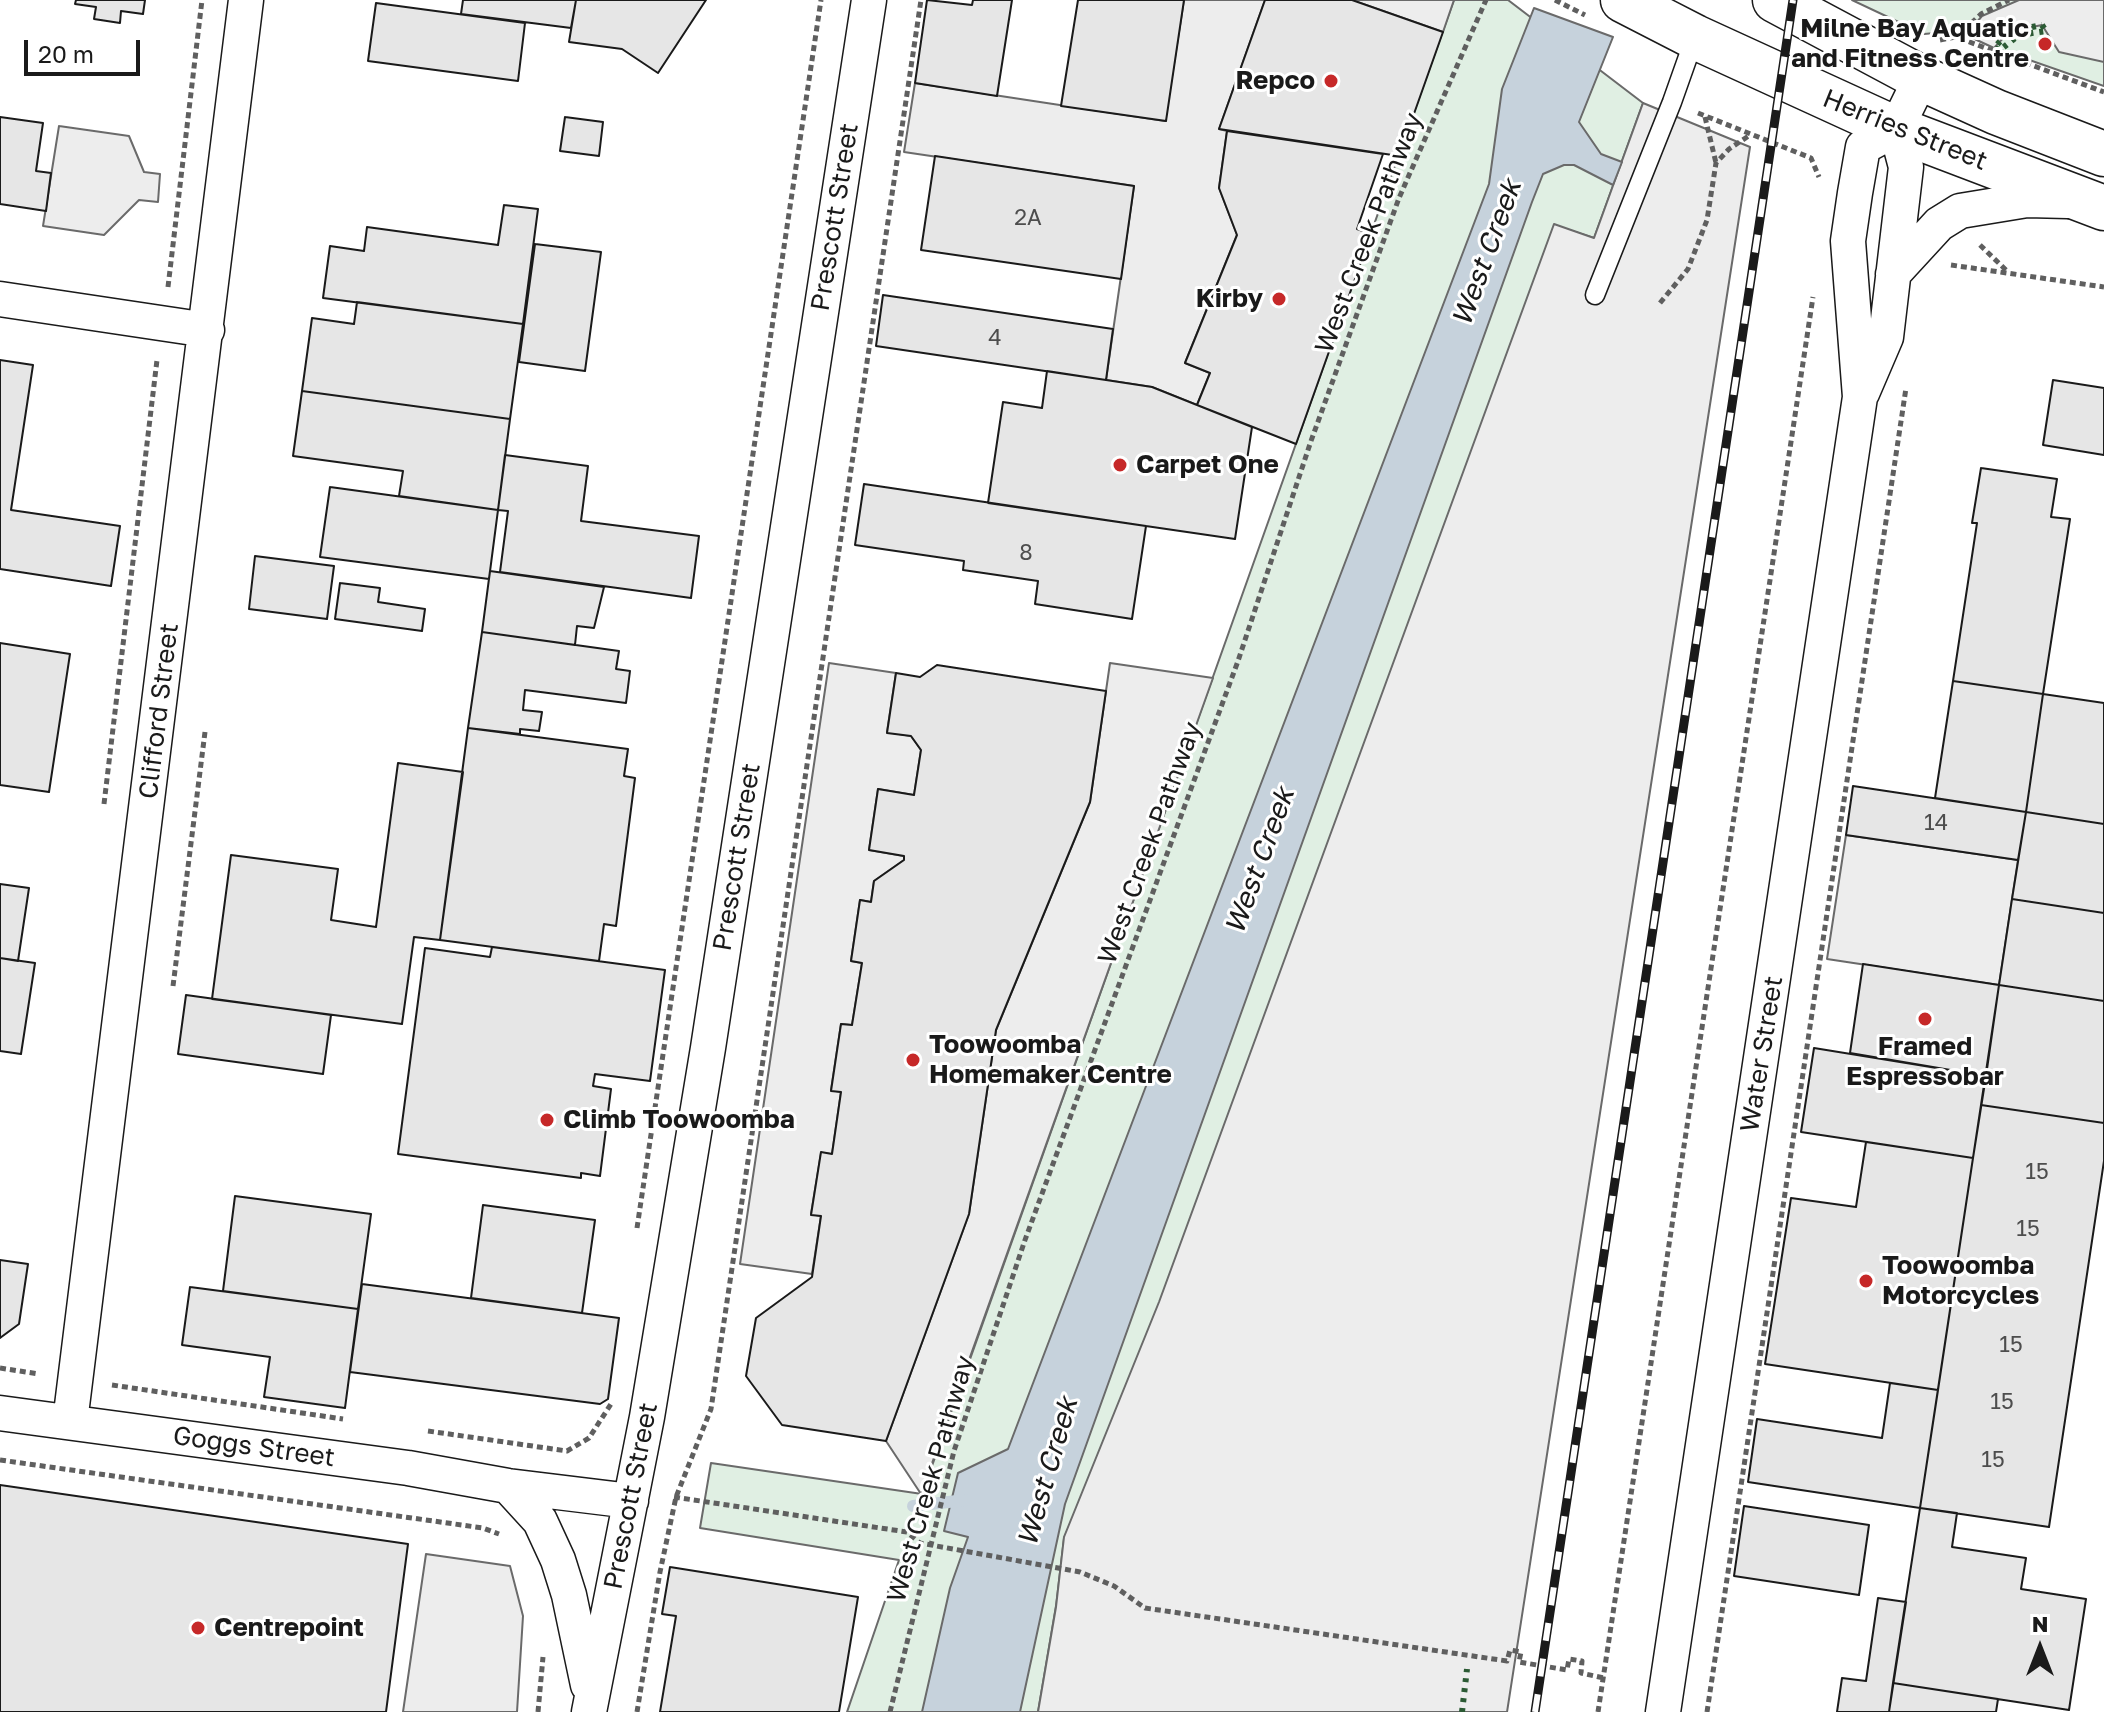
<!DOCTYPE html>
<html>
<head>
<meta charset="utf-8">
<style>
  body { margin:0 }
  #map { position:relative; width:2104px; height:1712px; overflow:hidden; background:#fff; font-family:"Golos Text",sans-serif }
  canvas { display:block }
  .north { position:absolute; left:2000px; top:1608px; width:80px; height:80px; -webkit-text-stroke:6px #fff; paint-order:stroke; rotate:0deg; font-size:22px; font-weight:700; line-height:32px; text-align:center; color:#1a1a1a }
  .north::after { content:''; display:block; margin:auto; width:28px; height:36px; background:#1a1a1a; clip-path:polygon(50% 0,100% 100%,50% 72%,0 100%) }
  .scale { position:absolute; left:24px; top:40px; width:116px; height:36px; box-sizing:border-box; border:4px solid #1a1a1a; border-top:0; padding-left:10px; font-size:24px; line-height:28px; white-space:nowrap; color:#1a1a1a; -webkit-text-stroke:6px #fff; paint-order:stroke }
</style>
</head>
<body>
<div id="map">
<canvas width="2104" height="1712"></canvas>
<div class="north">N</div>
<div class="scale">20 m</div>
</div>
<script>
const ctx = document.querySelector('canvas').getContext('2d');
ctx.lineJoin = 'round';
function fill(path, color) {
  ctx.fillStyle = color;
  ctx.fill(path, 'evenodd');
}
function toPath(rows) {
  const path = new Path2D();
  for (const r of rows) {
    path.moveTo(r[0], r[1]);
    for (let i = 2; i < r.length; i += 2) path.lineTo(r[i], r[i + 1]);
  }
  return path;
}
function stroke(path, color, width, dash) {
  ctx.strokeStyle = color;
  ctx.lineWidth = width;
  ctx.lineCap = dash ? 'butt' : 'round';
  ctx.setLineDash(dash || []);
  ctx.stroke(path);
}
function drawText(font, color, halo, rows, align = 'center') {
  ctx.font = font + ' "Golos Text",sans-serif';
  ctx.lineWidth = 6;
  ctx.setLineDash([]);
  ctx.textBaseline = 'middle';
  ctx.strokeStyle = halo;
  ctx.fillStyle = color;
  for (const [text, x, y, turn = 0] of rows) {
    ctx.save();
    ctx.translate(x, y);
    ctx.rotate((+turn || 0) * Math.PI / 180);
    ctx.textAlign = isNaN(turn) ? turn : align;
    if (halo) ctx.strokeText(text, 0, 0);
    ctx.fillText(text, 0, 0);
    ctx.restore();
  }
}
const green = toPath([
  [1454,0,1508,0,1643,103,1594,238,1569,230,1170,1305,1064,1538,1056,1606,1038,1712,847,1712,899,1560,700,1528,711,1463,922,1494,1454,0],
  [1852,0,2104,0,2104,86,1995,48,1958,31,1924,34,1852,0]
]);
fill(green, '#e0efe3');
stroke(green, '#6a6a6a', 2);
const parking = toPath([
  [1184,0,1265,0,1219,129,1227,131,1219,188,1237,235,1185,363,1210,373,1197,405,1152,387,1106,380,1134,186,904,152,915,83,1165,121,1184,0],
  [1352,0,1454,0,1443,32,1352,0],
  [2019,0,2104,0,2104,62,2059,52,2042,25,2017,30,2005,36,1994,48,1966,35,1982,16,2019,0],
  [1643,103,1750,147,1507,1712,1038,1712,1056,1607,1064,1537,1159,1302,1554,224,1594,238,1643,103],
  [59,126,129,136,144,172,160,174,158,202,139,200,104,235,43,226,59,126],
  [829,663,896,673,887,732,911,736,921,750,914,795,878,789,869,850,904,856,904,860,874,881,871,902,860,900,851,961,862,963,852,1025,841,1024,831,1090,841,1092,832,1154,821,1153,811,1214,821,1216,812,1274,740,1264,829,663],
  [1110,663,1213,678,921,1494,886,1441,969,1214,996,1030,1090,802,1110,663],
  [1846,835,2018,860,1999,985,1827,959,1846,835],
  [426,1554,510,1566,523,1616,517,1712,403,1712,426,1554]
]);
fill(parking, '#ededed');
stroke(parking, '#6a6a6a', 2);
const water = toPath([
  [1534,8,1613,37,1579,122,1601,154,1622,162,1613,185,1574,165,1564,165,1543,174,1532,202,1065,1504,1020,1712,922,1712,950,1588,968,1537,944,1531,958,1473,1008,1449,1489,184,1502,89,1534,8]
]);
fill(water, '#c6d2dc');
stroke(water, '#6a6a6a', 2);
stroke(toPath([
  [913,1506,966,1500]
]), '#c6d2dc', 12);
const building = toPath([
  [76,0,145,0,143,14,121,11,120,23,94,19,96,7,75,4,76,0],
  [463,0,576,0,571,28,461,14,463,0],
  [576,0,706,0,658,73,622,49,569,42,576,0],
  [927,0,972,5,973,0,1012,0,997,96,915,83,927,0],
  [1078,0,1184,0,1166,121,1061,106,1078,0],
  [1265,0,1352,0,1443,32,1399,156,1219,129,1265,0],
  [376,3,525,23,518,81,368,61,376,3],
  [0,117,43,123,36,171,51,173,46,211,0,204,0,117],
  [565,117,603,122,599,156,560,151,565,117],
  [1227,131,1383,154,1357,229,1371,234,1296,444,1197,405,1210,373,1185,363,1237,235,1219,188,1227,131],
  [935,156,1134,186,1121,279,921,250,935,156],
  [504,205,538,209,523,324,323,298,330,246,364,251,367,227,498,245,504,205],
  [535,244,601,252,585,371,519,362,535,244],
  [883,295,1113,329,1106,380,876,346,883,295],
  [357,302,523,324,510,419,302,391,312,318,354,324,357,302],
  [0,360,33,365,11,510,120,526,111,586,0,569,0,360],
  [1047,371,1152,387,1252,427,1235,539,988,503,1003,402,1042,408,1047,371],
  [2053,380,2104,388,2104,455,2043,445,2053,380],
  [302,391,510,419,498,510,399,496,403,471,293,456,302,391],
  [505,455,588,466,581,521,699,536,691,598,500,572,508,511,498,510,505,455],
  [1981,468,2057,479,2051,517,2070,519,2043,694,1953,681,1977,523,1972,523,1981,468],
  [864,484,1146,526,1132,619,1035,604,1038,581,963,570,964,561,855,545,864,484],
  [330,487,498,510,489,579,320,557,330,487],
  [255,556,334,566,327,619,249,609,255,556],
  [490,571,604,587,594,628,577,626,575,645,482,632,490,571],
  [340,583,380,588,378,602,425,609,422,631,335,619,340,583],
  [482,632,619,651,616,669,630,671,626,703,525,690,523,710,542,712,539,731,520,729,520,734,468,728,482,632],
  [0,643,70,654,49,792,0,785,0,643],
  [937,665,1106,691,1090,802,996,1030,969,1214,886,1441,782,1425,746,1376,756,1318,812,1277,821,1216,811,1215,821,1152,832,1154,841,1092,831,1091,841,1024,852,1025,862,963,851,961,860,900,871,902,874,881,904,860,904,856,869,850,878,789,914,795,921,750,911,736,887,733,896,673,920,677,937,665],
  [1953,681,2043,694,2026,812,1935,798,1953,681],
  [2043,694,2104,703,2104,824,2026,812,2043,694],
  [468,728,628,749,624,776,635,778,616,926,604,924,599,961,440,940,468,728],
  [398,763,463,772,440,940,414,937,402,1024,212,999,231,855,338,869,331,920,376,927,398,763],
  [1853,786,2026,812,2018,860,1846,835,1853,786],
  [2026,812,2104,824,2104,913,2012,899,2026,812],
  [0,884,29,888,18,961,0,958,0,884],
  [2012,899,2104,913,2104,1001,1999,985,2012,899],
  [492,947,665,970,650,1081,595,1074,593,1086,611,1089,600,1176,581,1173,581,1178,398,1154,425,948,490,957,492,947],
  [0,958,35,963,21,1054,0,1051,0,958],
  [1863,964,1999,985,1986,1076,1850,1053,1863,964],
  [1999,985,2104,1001,2104,1123,1981,1105,1999,985],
  [186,995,331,1015,323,1074,178,1054,186,995],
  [1814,1048,1986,1076,1973,1158,1801,1132,1814,1048],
  [1981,1105,2104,1123,2104,1161,2049,1527,1920,1508,1981,1105],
  [1866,1142,1973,1158,1938,1390,1765,1364,1791,1198,1856,1207,1866,1142],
  [235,1196,371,1214,358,1309,223,1291,235,1196],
  [483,1205,595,1220,582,1313,471,1298,483,1205],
  [0,1260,28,1264,19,1324,0,1338,0,1260],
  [362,1284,619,1318,608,1399,600,1404,350,1372,362,1284],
  [190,1287,358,1309,345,1408,264,1397,270,1357,182,1345,190,1287],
  [1890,1383,1938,1390,1920,1508,1748,1482,1757,1419,1882,1438,1890,1383],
  [0,1485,408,1544,386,1712,0,1712,0,1485],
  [1744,1506,1869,1525,1859,1595,1734,1576,1744,1506],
  [1920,1508,1957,1513,1952,1547,2026,1558,2021,1589,2086,1599,2069,1710,1893,1683,1920,1508],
  [670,1567,858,1597,839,1712,660,1712,676,1616,662,1614,670,1567],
  [1878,1598,1906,1602,1889,1712,1837,1712,1842,1678,1866,1681,1878,1598],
  [1893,1683,1998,1699,1996,1712,1889,1712,1893,1683]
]);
fill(building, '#e6e6e6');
stroke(building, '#1a1a1a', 2);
const lane = toPath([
  [1595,295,1672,102,1695,37]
]);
const street = toPath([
  [1893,274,1939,224,1960,211,2027,200,2068,201],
  [0,299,207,330],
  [1862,393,1886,337,1906,167,1896,129],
  [0,1413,408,1468,508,1486,631,1501],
  [70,1422,246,0],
  [508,1486,540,1521,558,1560,569,1595,588,1685],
  [589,1712,647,1417,708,1048,869,0],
  [1663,1712,1860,397,1848,241,1855,193,1863,147,1896,129,1921,78]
]);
const secondary = toPath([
  [1623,0,1695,37,1896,129,2104,208],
  [1775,0,1921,78,1996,112,2104,154]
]);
stroke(lane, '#1a1a1a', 21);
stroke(street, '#1a1a1a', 37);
stroke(secondary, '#1a1a1a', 47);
stroke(toPath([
  [1555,0,1585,15],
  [1957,37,1981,14,2009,0],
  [1940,40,1956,37,2104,92],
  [1698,113,1811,158,1819,177],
  [1705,117,1716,163],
  [1980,245,2007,271],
  [1951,265,2104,287],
  [168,287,202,0],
  [1660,303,1688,269,1707,220,1716,163,1729,149,1750,135],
  [104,804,157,360],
  [173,986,205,732],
  [637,1228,821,0],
  [0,1368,39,1374],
  [112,1385,343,1419],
  [428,1431,567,1451,589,1438,611,1404],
  [0,1460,483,1528,499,1534],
  [674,1497,907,1532,920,1543,1080,1572,1114,1586,1145,1608,1507,1661,1510,1650,1521,1652,1519,1662,1567,1670,1569,1659,1582,1661,1581,1673,1604,1678],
  [538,1712,543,1657],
  [637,1712,660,1572,676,1497,711,1409,921,0],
  [890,1712,954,1451,1025,1240,1238,661,1311,441,1399,198,1486,0],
  [1598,1712,1813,297],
  [1707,1712,1906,388]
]), '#5f5f5f', 5, [6, 4]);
stroke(lane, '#fff', 18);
stroke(street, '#fff', 34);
stroke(secondary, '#fff', 44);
const rail = toPath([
  [1535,1712,1793,0]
]);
stroke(rail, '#1a1a1a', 9);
stroke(rail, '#fff', 6, [18]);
stroke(toPath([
  [2042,25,2046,31,2019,35,2000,50,1994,48,2005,36,2017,30,2042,25],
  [1462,1712,1467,1669]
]), '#2b5a34', 6, [4, 6]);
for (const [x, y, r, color] of [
  [2045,44,8,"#c62828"],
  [1331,81,8,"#c62828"],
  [1279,299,8,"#c62828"],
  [1120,465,8,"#c62828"],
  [1925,1019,8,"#c62828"],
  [913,1060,8,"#c62828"],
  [547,1120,8,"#c62828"],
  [1866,1281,8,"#c62828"],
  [198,1628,8,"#c62828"]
]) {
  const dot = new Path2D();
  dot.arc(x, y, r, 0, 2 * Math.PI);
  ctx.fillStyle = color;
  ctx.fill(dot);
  stroke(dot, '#fff', 3);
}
drawText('22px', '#4d4d4d', null, [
  ["2A",1028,218],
  ["4",995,338],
  ["8",1026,553],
  ["14",1936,823],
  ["15",2037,1172],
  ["15",2028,1229],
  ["15",2011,1345],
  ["15",2002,1402],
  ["15",1993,1460]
]);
drawText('bold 26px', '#1a1a1a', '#fff', [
  ["Milne Bay Aquatic",2029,29,"right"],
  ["and Fitness Centre",2029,59,"right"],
  ["Repco",1315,81,"right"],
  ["Kirby",1263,299,"right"],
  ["Carpet One",1136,465],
  ["Toowoomba",929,1045],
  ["Homemaker Centre",929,1075],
  ["Framed",1925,1047,"center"],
  ["Espressobar",1925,1077,"center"],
  ["Climb Toowoomba",563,1120],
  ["Toowoomba",1882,1266],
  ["Motorcycles",1882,1296],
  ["Centrepoint",214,1628]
], 'left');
drawText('26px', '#1a1a1a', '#fff', [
  ["Herries Street",1905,130,22],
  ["Prescott Street",835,217,-81],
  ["West Creek Pathway",1369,233,-69],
  ["Clifford Street",159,711,-83],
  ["West Creek Pathway",1150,843,-70],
  ["Prescott Street",737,857,-81],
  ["Water Street",1762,1054,-81],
  ["Goggs Street",254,1447,8],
  ["West Creek Pathway",931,1479,-74],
  ["Prescott Street",631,1496,-79]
]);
drawText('italic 28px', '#1a1a1a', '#fff', [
  ["West Creek",1487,253,-70],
  ["West Creek",1260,861,-70],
  ["West Creek",1048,1472,-74]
]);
</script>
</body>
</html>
